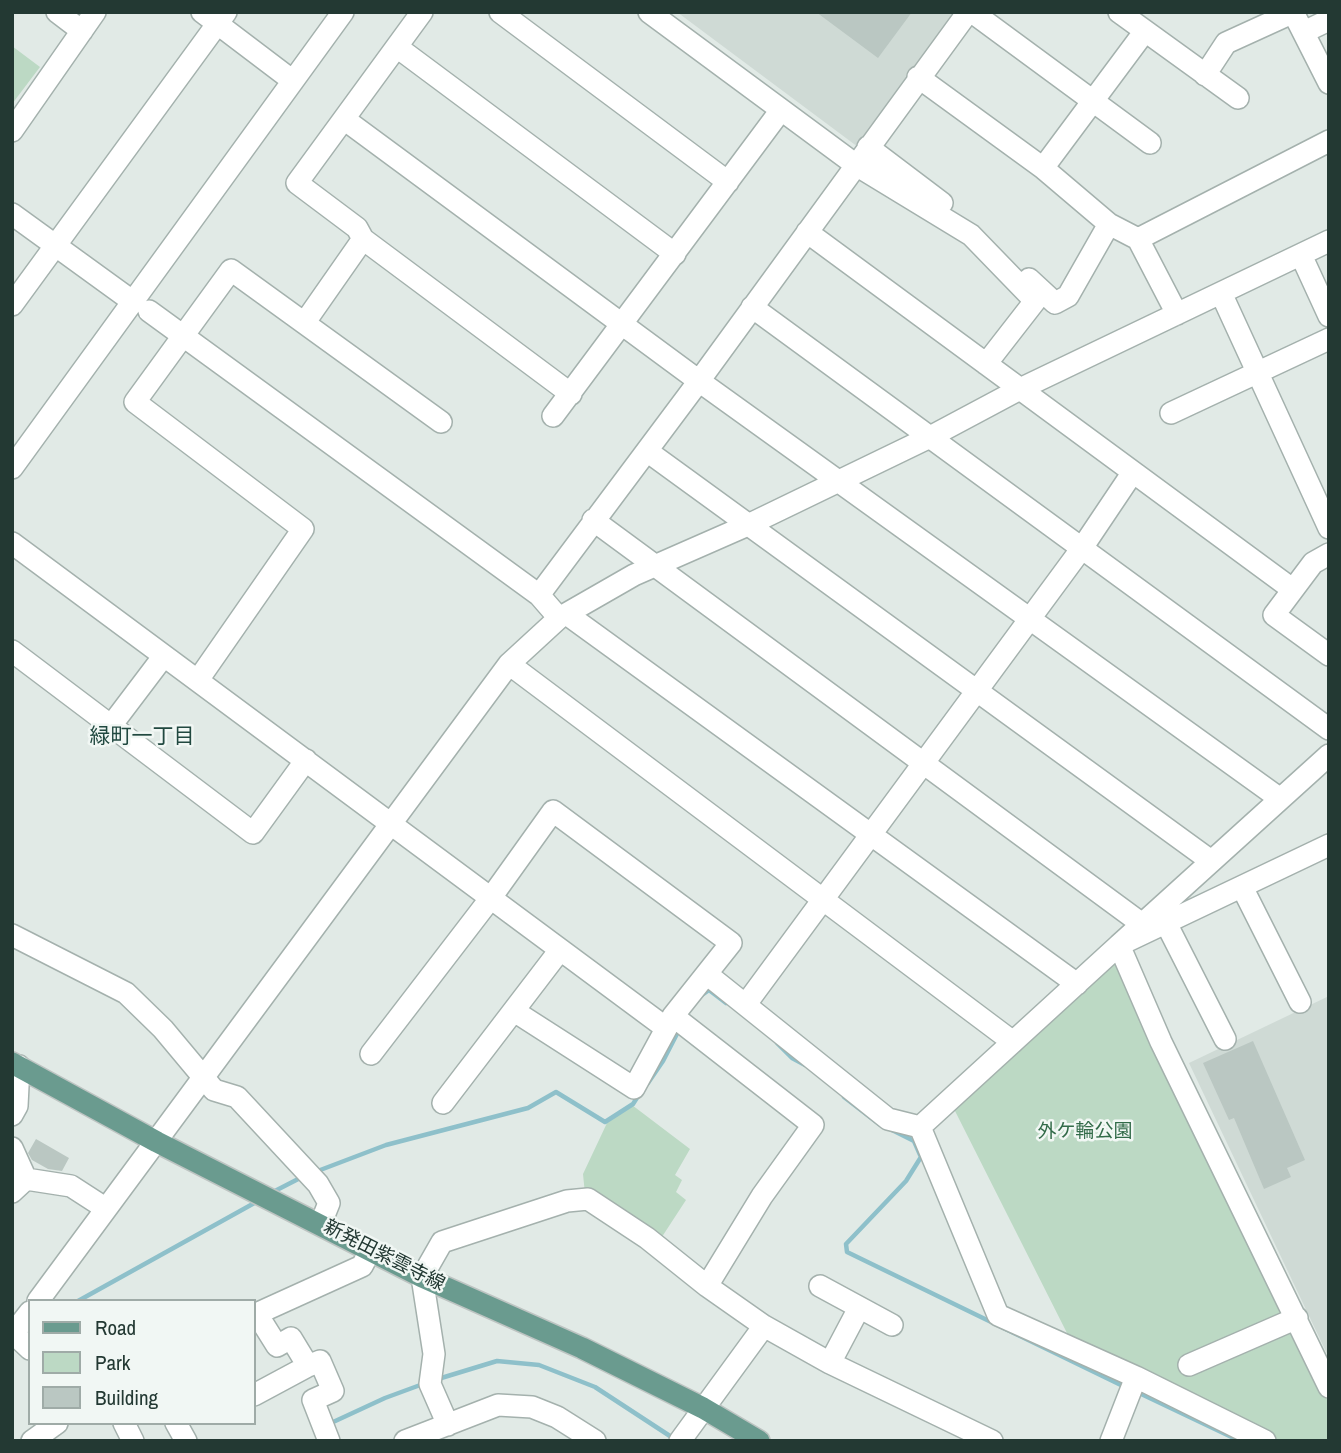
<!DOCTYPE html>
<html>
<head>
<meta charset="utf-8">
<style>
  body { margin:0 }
  #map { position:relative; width:1341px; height:1453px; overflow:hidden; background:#e1eae6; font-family:"Archivo Narrow",sans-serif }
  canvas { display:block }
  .frame { position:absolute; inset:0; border:14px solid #233933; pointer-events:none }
  .legend { position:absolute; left:28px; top:1299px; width:228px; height:126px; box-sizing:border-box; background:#f1f7f4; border:2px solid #9faba7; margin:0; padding:9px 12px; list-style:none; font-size:21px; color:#233933 }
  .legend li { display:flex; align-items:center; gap:14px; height:35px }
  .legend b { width:35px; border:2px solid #9faba7 }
</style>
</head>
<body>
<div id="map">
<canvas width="1341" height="1453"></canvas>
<div class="frame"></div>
<ul class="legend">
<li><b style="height:9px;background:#6a9b8f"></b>Road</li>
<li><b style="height:19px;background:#bcd9c4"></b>Park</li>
<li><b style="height:19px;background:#bac7c2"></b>Building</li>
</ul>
</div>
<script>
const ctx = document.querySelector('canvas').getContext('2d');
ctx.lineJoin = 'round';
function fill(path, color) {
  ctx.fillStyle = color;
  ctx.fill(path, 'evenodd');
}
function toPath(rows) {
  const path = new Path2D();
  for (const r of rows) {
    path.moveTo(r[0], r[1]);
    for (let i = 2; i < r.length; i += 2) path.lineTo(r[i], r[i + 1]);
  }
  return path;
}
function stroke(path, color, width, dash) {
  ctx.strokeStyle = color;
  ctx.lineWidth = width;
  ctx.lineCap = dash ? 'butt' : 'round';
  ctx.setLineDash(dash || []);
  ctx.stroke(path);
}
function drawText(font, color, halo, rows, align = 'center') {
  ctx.font = font + ' "Archivo Narrow","Noto Sans JP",sans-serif';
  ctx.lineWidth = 5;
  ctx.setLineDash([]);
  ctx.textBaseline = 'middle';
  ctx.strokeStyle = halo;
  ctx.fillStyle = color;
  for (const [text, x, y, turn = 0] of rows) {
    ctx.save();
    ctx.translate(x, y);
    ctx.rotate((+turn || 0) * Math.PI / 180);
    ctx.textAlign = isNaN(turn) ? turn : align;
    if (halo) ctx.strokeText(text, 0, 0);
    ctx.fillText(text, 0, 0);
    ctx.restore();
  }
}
fill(toPath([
  [677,12,956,12,858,147],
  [1329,996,1329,1358,1189,1063]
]), '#cfdad5');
fill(toPath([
  [12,46,40,67,12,104],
  [1121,955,1329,1404,1329,1441,1281,1441,1070,1339,953,1107],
  [632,1105,690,1149,675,1175,682,1180,676,1192,686,1200,656,1246,585,1194,583,1174,607,1123]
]), '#bcd9c4');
stroke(toPath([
  [702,995,709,990,726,1003],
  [777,1043,792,1058,805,1065],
  [648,1083,663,1061,680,1028],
  [844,1097,879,1124],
  [890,1129,914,1141,921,1157,906,1181,846,1244,847,1252,1125,1387],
  [315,1172,386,1145,528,1108,556,1092,605,1122,633,1104,640,1093],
  [271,1193,304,1176],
  [78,1301,258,1201],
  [438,1379,497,1361,539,1365,595,1387,673,1438],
  [1137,1392,1240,1441],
  [331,1423,385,1398,423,1384]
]), '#8ec0ca', 4.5);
fill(toPath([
  [816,12,912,12,878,58],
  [1253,1041,1305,1160,1287,1168,1291,1177,1264,1189,1234,1118,1229,1120,1203,1063],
  [36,1139,69,1158,62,1171,48,1169,32,1160,28,1153]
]), '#bac7c2');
const minor = toPath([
  [57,12,82,31],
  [202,12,293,81],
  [500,12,728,182],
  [649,12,856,165,971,235,1035,301,986,364],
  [972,12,1150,143],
  [1119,12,1238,98],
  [1293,12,1329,83],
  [1304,32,1329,20],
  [397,47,675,254],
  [1205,75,1226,43,1294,12],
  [918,77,1043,168,1109,224,1138,239,1177,314],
  [344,119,699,381,1279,798],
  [12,131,95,12],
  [868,147,942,203],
  [1043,168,1145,31],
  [12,214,132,301],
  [807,232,1292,589],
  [363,239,571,394],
  [1138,239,1329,141],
  [1301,255,1329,316],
  [1029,279,1055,303,1068,296,1109,224],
  [1221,293,1329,528],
  [12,305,226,12],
  [752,307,1329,729],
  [149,311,539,595],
  [305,322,363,239,357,228,297,183,422,12],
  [1171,413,1329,339],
  [553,416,781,110],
  [647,451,1211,861],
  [12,468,343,12],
  [593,520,1142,924],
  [12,543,666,1028],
  [1329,554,1313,563,1274,615,1329,655],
  [568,615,1077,984],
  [559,618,539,595,699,381,968,12],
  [12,651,253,833,306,760],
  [509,664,1013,1042],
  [198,680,303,529,135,402,231,270,441,422],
  [110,727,163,657],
  [1329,755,1119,945,1161,1042,1329,1387],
  [1242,887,1300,1002],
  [1166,923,1225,1039],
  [12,935,126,993,163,1029,214,1090,237,1097,318,1184,329,1203,321,1223],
  [708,975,888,1119,920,1127],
  [746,1004,1082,548,1133,472],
  [673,1016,813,1125,762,1196,707,1286],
  [371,1054,490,899,553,811,731,943,673,1016,634,1088,514,1011],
  [443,1103,560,950],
  [12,1115,17,1106,19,1066],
  [920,1127,1119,945,1329,845],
  [920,1127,998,1315,1136,1377,1265,1441],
  [12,1148,26,1179],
  [12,1192,26,1179,71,1186,105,1208],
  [820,1286,892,1325],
  [38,1301,509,664,559,618,634,575,748,525,930,437,1020,389,1329,241],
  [257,1314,277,1346,291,1338,308,1366,320,1361,333,1391,313,1400,329,1441],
  [254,1315,362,1266,370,1251],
  [12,1332,30,1349],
  [12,1335,30,1312],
  [830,1363,859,1308],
  [1189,1365,1297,1318],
  [254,1395,308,1366],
  [124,1423,133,1441],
  [176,1423,186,1441],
  [448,1425,430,1384,434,1354,422,1277,442,1242,567,1201,588,1199,647,1238,707,1286,764,1326,830,1363,992,1441],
  [32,1441,57,1423],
  [405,1441,498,1405,532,1407,557,1417,595,1441],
  [680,1441,764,1326],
  [1111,1441,1136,1377]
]);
const major = toPath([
  [12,1063,157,1142,422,1277,582,1348,703,1408,759,1441]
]);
stroke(minor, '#a4b1ad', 24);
stroke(major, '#bdc4c2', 24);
stroke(minor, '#fff', 21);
stroke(major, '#6a9b8f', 21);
drawText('19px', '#326b49', '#f1f7f4', [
  ["外ケ輪公園",1085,1132]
]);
drawText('19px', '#233933', '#f1f7f4', [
  ["新発田紫雲寺線",384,1256,27]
]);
drawText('21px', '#214940', '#f1f7f4', [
  ["緑町一丁目",142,737]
]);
</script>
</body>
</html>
